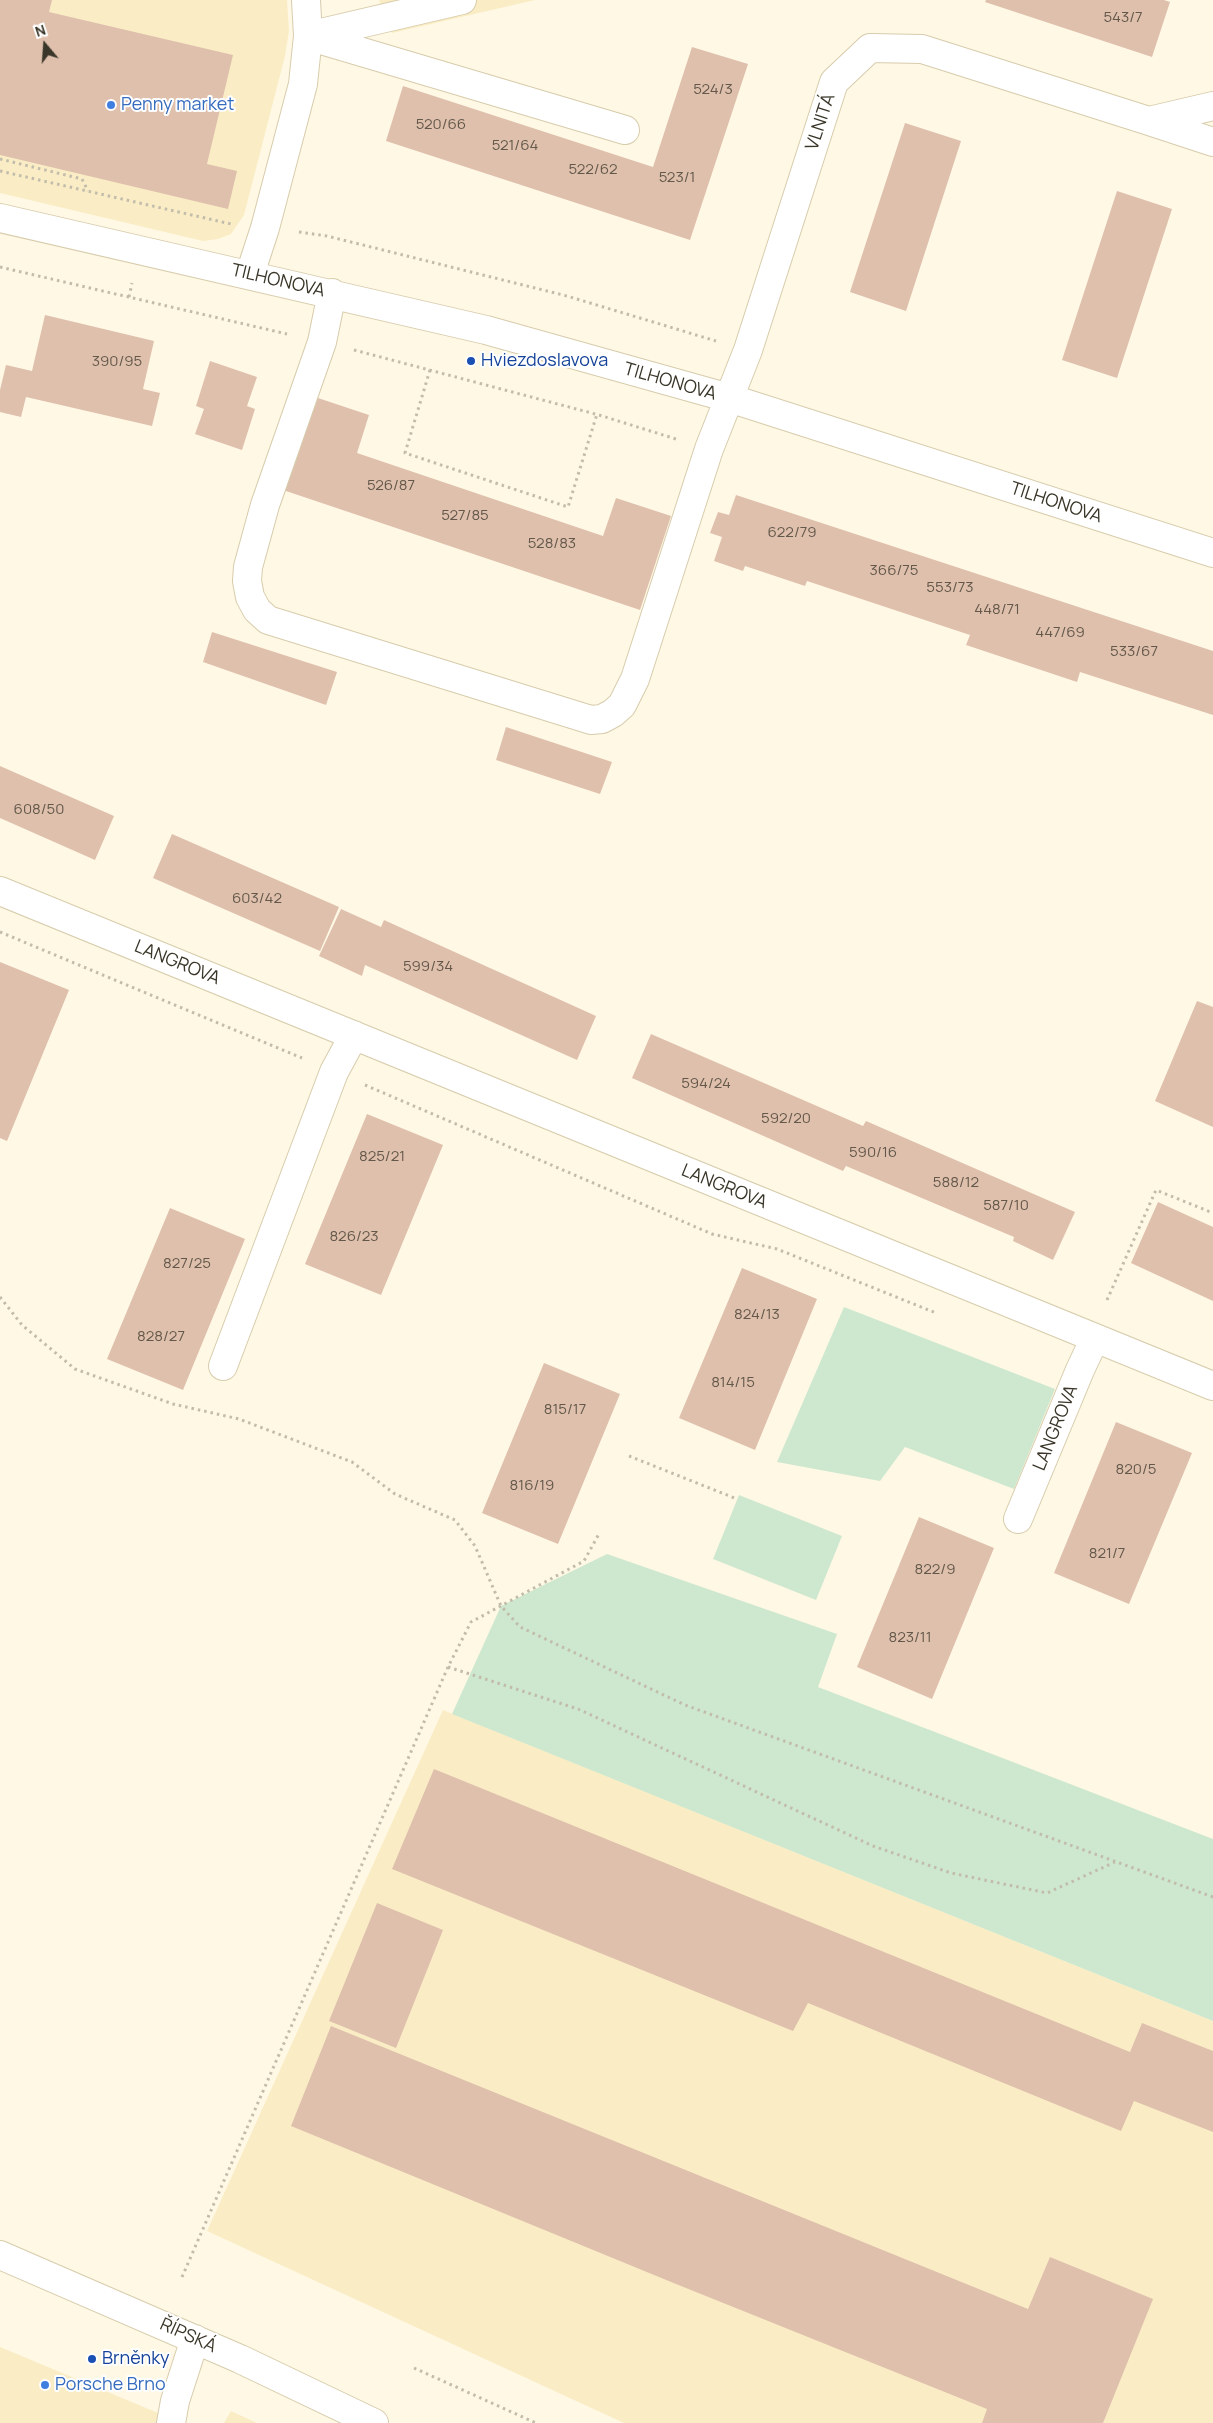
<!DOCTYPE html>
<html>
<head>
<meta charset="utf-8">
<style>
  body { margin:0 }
  #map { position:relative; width:1213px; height:2423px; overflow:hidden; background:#fff8e5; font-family:Manrope,sans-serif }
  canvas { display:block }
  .north { position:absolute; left:20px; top:20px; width:50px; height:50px; -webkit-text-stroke:4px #fff; paint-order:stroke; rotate:342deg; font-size:14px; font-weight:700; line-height:20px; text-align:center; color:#3a3629 }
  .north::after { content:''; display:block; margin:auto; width:18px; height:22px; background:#3a3629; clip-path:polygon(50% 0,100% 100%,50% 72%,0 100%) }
</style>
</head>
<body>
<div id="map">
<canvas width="1213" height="2423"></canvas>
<div class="north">N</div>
</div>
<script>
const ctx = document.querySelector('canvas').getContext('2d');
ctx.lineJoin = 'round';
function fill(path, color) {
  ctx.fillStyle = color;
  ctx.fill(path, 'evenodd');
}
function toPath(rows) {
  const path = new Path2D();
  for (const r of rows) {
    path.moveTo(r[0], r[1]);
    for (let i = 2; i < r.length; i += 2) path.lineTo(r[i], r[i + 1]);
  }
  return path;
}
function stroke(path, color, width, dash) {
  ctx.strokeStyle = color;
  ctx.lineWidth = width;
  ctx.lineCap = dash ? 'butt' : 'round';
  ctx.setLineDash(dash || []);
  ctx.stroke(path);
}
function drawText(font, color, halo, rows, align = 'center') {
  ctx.font = font + ' Manrope,sans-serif';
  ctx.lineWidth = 4;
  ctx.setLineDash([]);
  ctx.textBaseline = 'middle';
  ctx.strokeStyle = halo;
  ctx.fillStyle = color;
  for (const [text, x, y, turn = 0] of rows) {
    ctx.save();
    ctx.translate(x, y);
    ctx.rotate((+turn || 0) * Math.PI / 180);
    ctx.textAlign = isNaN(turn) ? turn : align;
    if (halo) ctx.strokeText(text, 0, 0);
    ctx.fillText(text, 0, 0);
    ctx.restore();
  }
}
fill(toPath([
  [0,0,287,0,289,31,285,56,244,215,231,234,218,239,203,241,0,193],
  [379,0,535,0,392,33],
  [443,1710,1213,2021,1213,2423,624,2423,207,2231],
  [0,2347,182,2423,0,2423],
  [231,2411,257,2423,224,2423]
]), '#faedc5');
fill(toPath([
  [844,1307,1055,1389,1014,1489,905,1447,880,1481,777,1462],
  [739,1495,842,1536,816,1600,713,1559],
  [607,1554,837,1634,818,1687,1213,1839,1213,2021,452,1714,501,1606]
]), '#cee8cf');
fill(toPath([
  [0,0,52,0,49,12,233,55,207,164,237,171,228,209,0,155],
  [986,0,1164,0,1170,2,1152,57,985,2],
  [692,47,748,64,690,240,386,141,403,86,653,167],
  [905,123,961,141,906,311,850,292],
  [1117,191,1172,209,1117,378,1062,360],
  [45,315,154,341,143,389,160,393,152,426,26,397,21,417,0,412,0,390,6,365,32,371],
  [210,361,257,377,247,406,255,409,242,450,195,434,204,409,196,406],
  [315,397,369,415,357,453,603,536,616,498,671,516,640,610,283,490],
  [736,495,1213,651,1213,715,1080,672,1077,682,966,645,970,635,807,581,805,586,745,566,743,571,714,561,722,537,710,533,718,512,729,515],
  [212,632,337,672,326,705,203,662],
  [506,727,612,762,600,794,496,760],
  [0,766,114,816,95,860,0,818],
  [172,834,339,907,320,951,153,878],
  [341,909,381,927,384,920,596,1016,577,1060,365,965,362,976,319,956],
  [0,962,69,990,7,1141,0,1138],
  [1197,1001,1213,1007,1213,1127,1155,1101],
  [651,1034,863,1126,866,1121,1075,1212,1053,1260,1013,1241,1014,1237,846,1166,843,1171,632,1078],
  [367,1114,443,1145,381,1295,305,1264],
  [1158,1202,1213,1227,1213,1301,1131,1263],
  [170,1208,245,1239,183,1390,107,1359],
  [742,1268,817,1299,755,1450,679,1418],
  [544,1363,620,1394,558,1544,482,1513],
  [1116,1422,1192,1453,1129,1604,1054,1573],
  [919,1517,994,1548,932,1699,857,1667],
  [434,1769,1130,2052,1142,2023,1213,2051,1213,2132,1134,2101,1121,2131,808,2003,793,2031,392,1869],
  [377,1903,443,1930,396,2048,329,2021],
  [331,2026,1028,2309,1050,2257,1153,2299,1103,2423,982,2423,987,2409,676,2284,291,2126]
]), '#dfc0ad');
const minor = toPath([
  [308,36,625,130],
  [308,36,462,0],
  [1149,121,1213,142],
  [0,218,486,330,729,398,1213,553],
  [250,274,265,228,303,84,308,36,306,0],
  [332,293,322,342,265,505,248,567,247,581,250,597,257,610,268,620,591,720,602,719,613,713,622,705,635,679,709,449,748,350,834,82,870,48,922,49,1149,121,1213,106],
  [0,891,1213,1386],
  [223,1366,334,1072,354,1035],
  [1018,1519,1080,1370,1095,1338],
  [0,2255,240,2359,374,2423],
  [171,2423,175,2401,195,2339]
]);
stroke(minor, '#d7ccac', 30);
stroke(toPath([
  [0,159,82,179,88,191],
  [0,171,231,224],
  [299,232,327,236,567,296,716,341],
  [0,267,287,334],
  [129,297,132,283],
  [354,350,599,415,676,439],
  [430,370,405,453,568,507,597,414],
  [0,932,302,1058],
  [365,1085,712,1234,777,1249,936,1313],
  [0,1297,22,1325,75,1369,173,1404,239,1419,352,1462,395,1494,455,1520,475,1546,501,1606,520,1627,685,1705,1213,1897],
  [1107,1300,1156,1190,1213,1213],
  [629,1456,737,1499],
  [448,1667,578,1709,873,1846,951,1873,1047,1893,1115,1862],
  [182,2277,448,1667,471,1622,584,1561,600,1532],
  [414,2368,536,2423]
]), '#c2bcab', 3, [2.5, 4]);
stroke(minor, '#fff', 28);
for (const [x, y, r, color] of [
  [111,105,5,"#3f7fe0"],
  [471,361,5,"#1a4fb4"],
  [92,2359,5,"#1a4fb4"],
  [45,2385,5,"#3f7fe0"]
]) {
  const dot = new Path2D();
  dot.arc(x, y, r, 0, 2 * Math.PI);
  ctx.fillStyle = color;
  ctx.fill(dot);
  stroke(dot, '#fff', 2);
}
drawText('15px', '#63584a', null, [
  ["543/7",1123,18],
  ["524/3",713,90],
  ["520/66",441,125],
  ["521/64",515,146],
  ["522/62",593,170],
  ["523/1",677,178],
  ["390/95",117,362],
  ["526/87",391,486],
  ["527/85",465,516],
  ["622/79",792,533],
  ["528/83",552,544],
  ["366/75",894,571],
  ["553/73",950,588],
  ["448/71",997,610],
  ["447/69",1060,633],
  ["533/67",1134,652],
  ["608/50",39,810],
  ["603/42",257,899],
  ["599/34",428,967],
  ["594/24",706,1084],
  ["592/20",786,1119],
  ["590/16",873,1153],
  ["825/21",382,1157],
  ["588/12",956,1183],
  ["587/10",1006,1206],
  ["826/23",354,1237],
  ["827/25",187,1264],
  ["824/13",757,1315],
  ["828/27",161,1337],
  ["814/15",733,1383],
  ["815/17",565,1410],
  ["820/5",1136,1470],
  ["816/19",532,1486],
  ["821/7",1107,1554],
  ["822/9",935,1570],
  ["823/11",910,1638]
]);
drawText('18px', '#366cbe', '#fff', [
  ["Penny market",121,105],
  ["Porsche Brno",55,2385]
], 'left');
drawText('18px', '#3a3629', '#fff', [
  ["VLNITÁ",821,122,-72],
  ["TILHONOVA",278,281,13],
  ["TILHONOVA",670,382,16],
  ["TILHONOVA",1056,503,18],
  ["LANGROVA",177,963,22],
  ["LANGROVA",724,1187,22],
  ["LANGROVA",1056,1428,-68],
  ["ŘÍPSKÁ",188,2336,24]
]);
drawText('18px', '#164399', '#fff', [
  ["Hviezdoslavova",481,361],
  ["Brněnky",102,2359]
], 'left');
</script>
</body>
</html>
